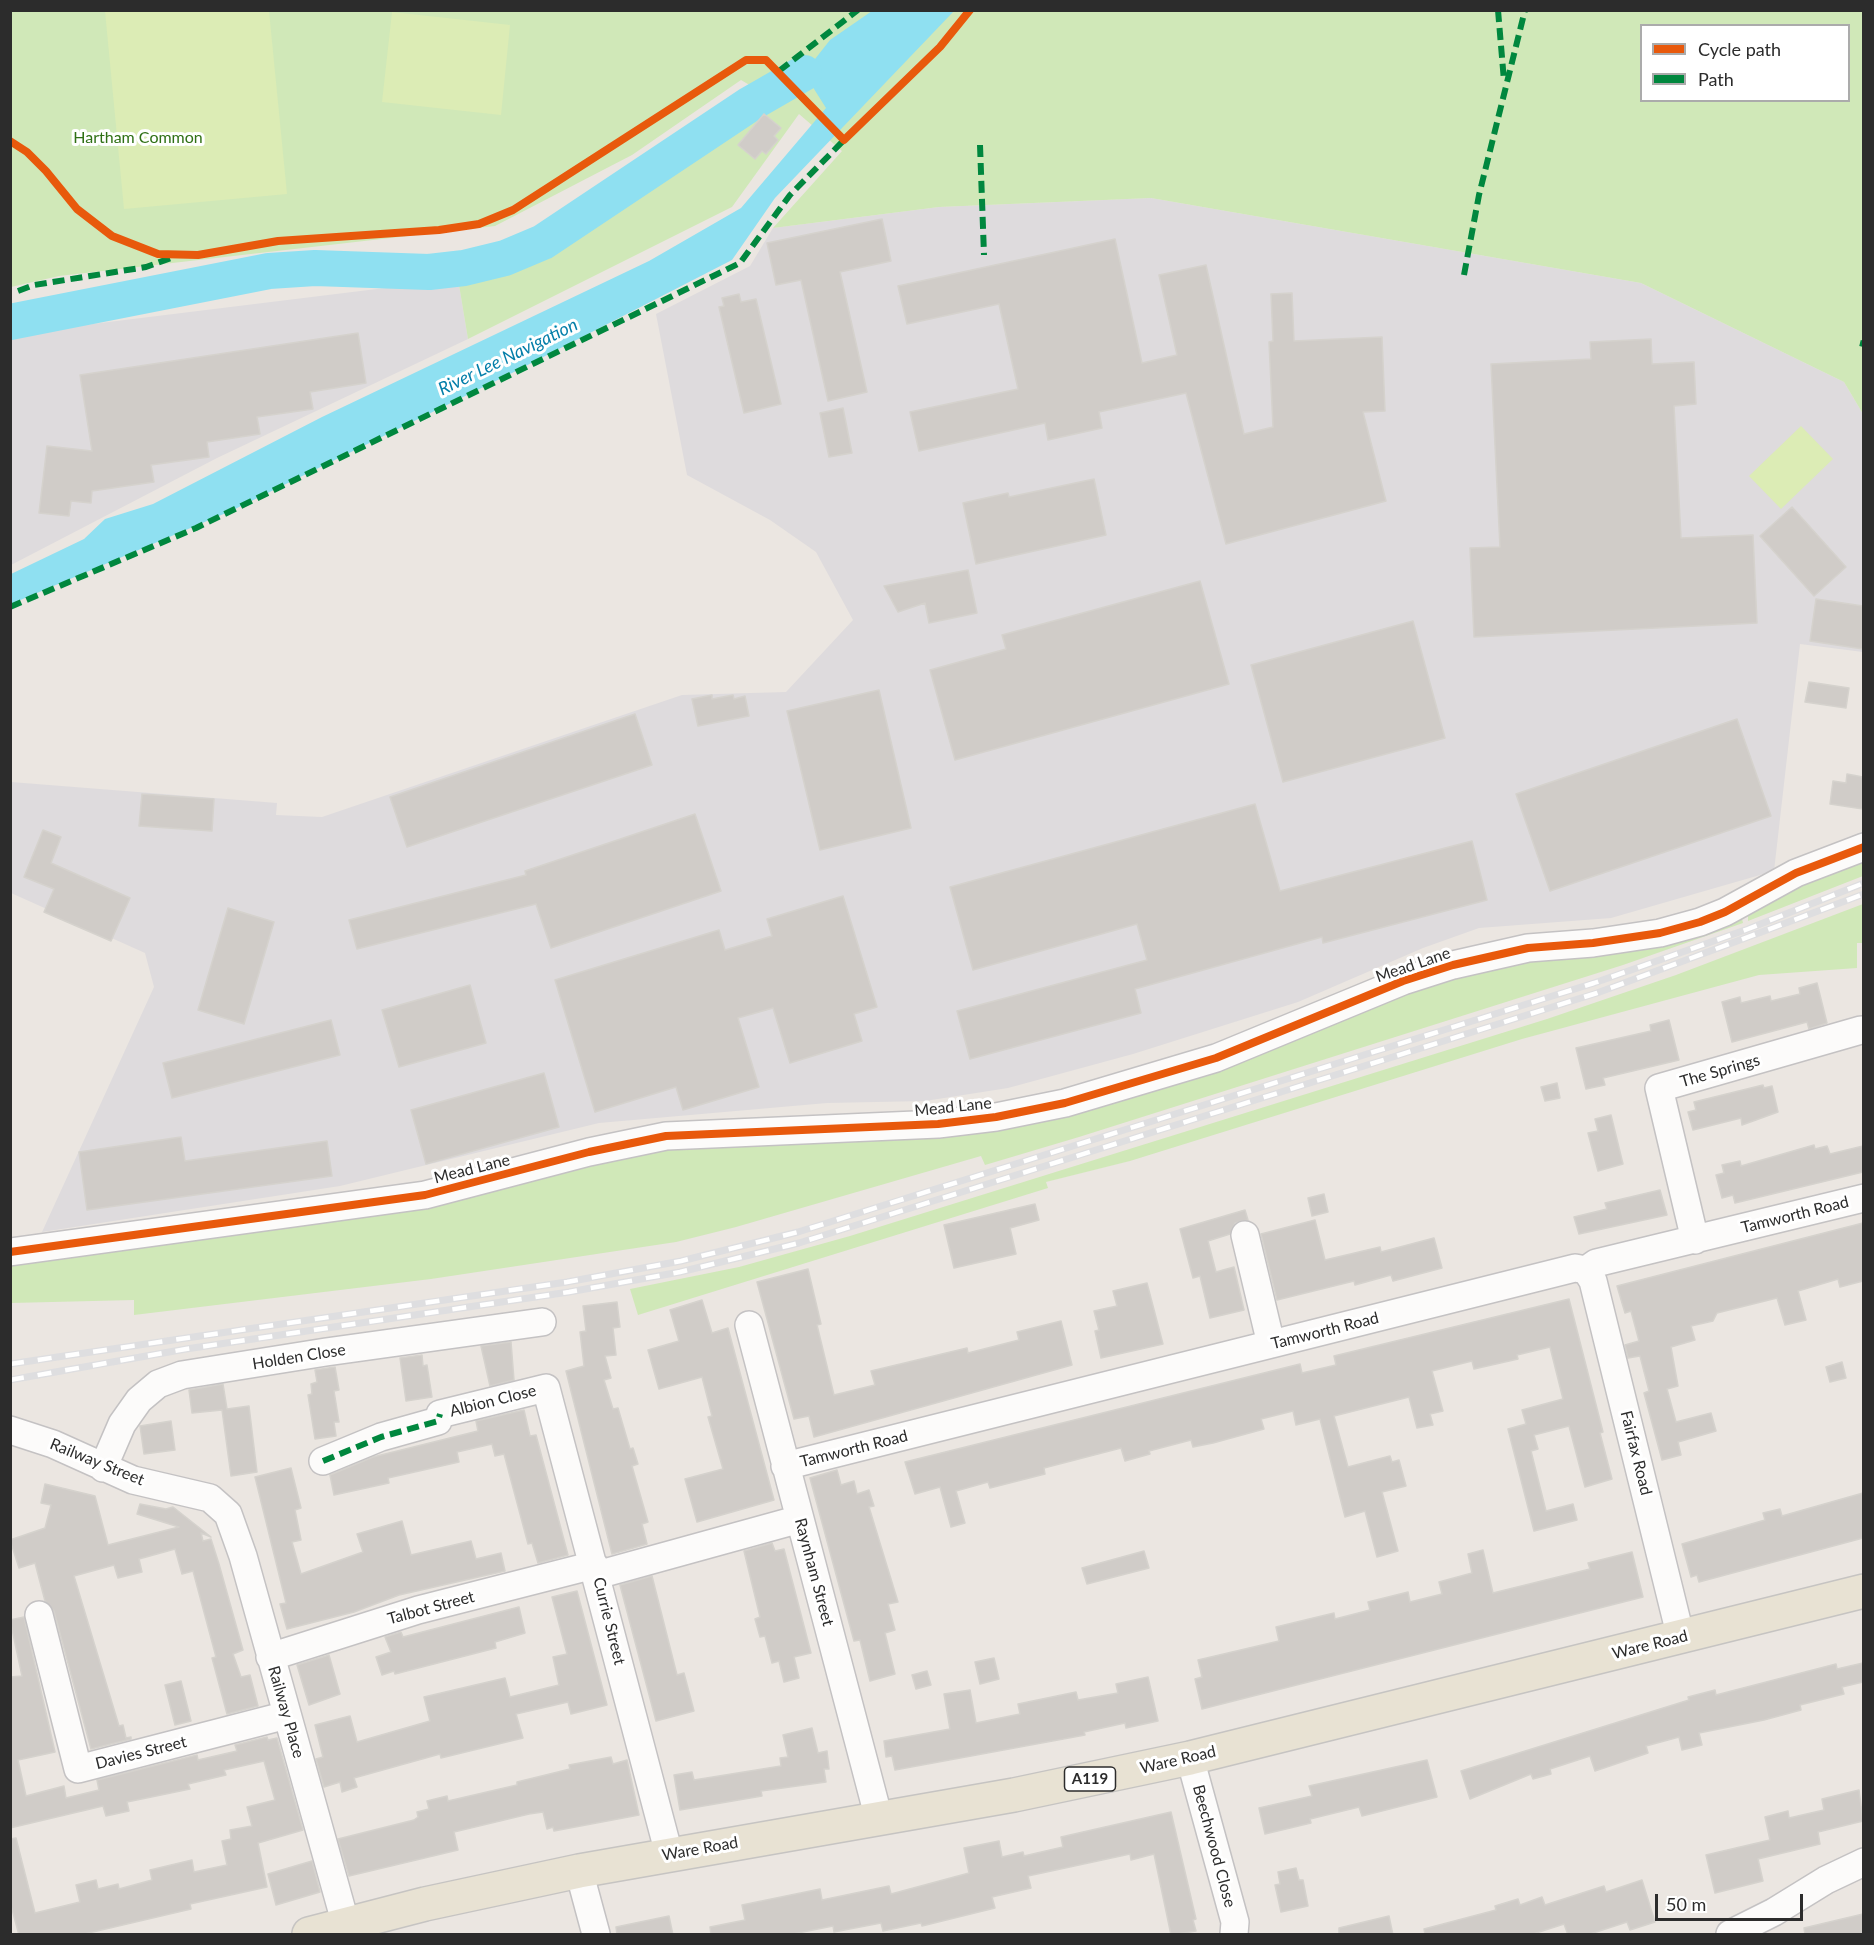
<!DOCTYPE html>
<html>
<head>
<meta charset="utf-8">
<style>
  body { margin:0 }
  #map { position:relative; width:1874px; height:1945px; overflow:hidden; background:#ebe6e1; font-family:Lato,sans-serif }
  canvas { display:block }
  .frame { position:absolute; inset:0; border:12px solid #2c2c2c; pointer-events:none }
  .legend { position:absolute; left:1640px; top:24px; width:210px; height:78px; box-sizing:border-box; background:#fff; border:2px solid #ababab; margin:0; padding:8px 10px; list-style:none; font-size:18px; color:#2c2c2c }
  .legend li { display:flex; align-items:center; gap:12px; height:30px }
  .legend b { width:30px; border:2px solid #ababab }
  .scale { position:absolute; left:1655px; top:1894px; width:148px; height:27px; box-sizing:border-box; border:3px solid #2c2c2c; border-top:0; padding-left:8px; font-size:18px; line-height:21px; white-space:nowrap; color:#2c2c2c; -webkit-text-stroke:4px #fff; paint-order:stroke }
</style>
</head>
<body>
<div id="map">
<canvas width="1874" height="1945"></canvas>
<div class="frame"></div>
<ul class="legend">
<li><b style="height:8px;background:#e8590c"></b>Cycle path</li>
<li><b style="height:8px;background:#00873e"></b>Path</li>
</ul>
<div class="scale">50 m</div>
</div>
<script>
const ctx = document.querySelector('canvas').getContext('2d');
ctx.lineJoin = 'round';
function fill(path, color) {
  ctx.fillStyle = color;
  ctx.fill(path, 'evenodd');
}
function toPath(rows) {
  const path = new Path2D();
  for (const r of rows) {
    path.moveTo(r[0], r[1]);
    for (let i = 2; i < r.length; i += 2) path.lineTo(r[i], r[i + 1]);
  }
  return path;
}
function stroke(path, color, width, dash) {
  ctx.strokeStyle = color;
  ctx.lineWidth = width;
  ctx.lineCap = dash ? 'butt' : 'round';
  ctx.setLineDash(dash || []);
  ctx.stroke(path);
}
function drawText(font, color, halo, rows, align = 'center') {
  ctx.font = font + ' Lato,sans-serif';
  ctx.lineWidth = 6;
  ctx.setLineDash([]);
  ctx.textBaseline = 'middle';
  ctx.strokeStyle = halo;
  ctx.fillStyle = color;
  for (const [text, x, y, turn = 0] of rows) {
    ctx.save();
    ctx.translate(x, y);
    ctx.rotate((+turn || 0) * Math.PI / 180);
    ctx.textAlign = isNaN(turn) ? turn : align;
    if (halo) ctx.strokeText(text, 0, 0);
    ctx.fillText(text, 0, 0);
    ctx.restore();
  }
}
fill(toPath([
  [1151,198,1641,283,1844,382,1863,414,1863,652,1800,644,1774,871,1611,918,1479,928,1423,948,1298,1002,1133,1054,1008,1088,925,1101,827,1103,599,1123,340,1186,42,1232,154,987,145,953,11,893,11,782,277,803,276,815,322,817,682,695,786,692,853,620,816,552,770,520,687,475,656,314,750,266,773,228,939,207],
  [458,279,468,339,217,458,11,565,11,334]
]), '#dedbdd');
fill(toPath([
  [10,11,1863,11,1863,414,1844,382,1641,283,1151,198,939,207,773,228,842,151,799,114,732,207,468,339,458,279,498,273,553,248,627,202,745,118,775,100,741,80,632,155,495,226,59,276,11,287],
  [1642,26,1848,26,1848,100,1642,100],
  [1863,854,1863,876,1748,921,1748,910],
  [1863,904,1863,943,1857,943,1857,968,1759,975,1522,1039,1130,1161,1046,1182,1048,1188,638,1315,630,1289,739,1267,850,1236,1547,1019,1676,975],
  [1742,919,1743,923,1623,965,1079,1137,985,1165,981,1156,736,1227,676,1242,431,1279,134,1315,134,1300,11,1303,11,1263,645,1148,980,1128,1476,968,1661,945]
]), '#d0e8b8');
fill(toPath([
  [105,11,269,11,287,194,124,209],
  [392,12,510,25,501,115,382,102],
  [1801,426,1833,459,1781,509,1749,476]
]), '#dcecb5');
fill(toPath([
  [872,11,954,11,775,198,732,260,512,373,233,510,11,604,11,574,84,539,105,519,153,504,322,417,649,261,741,208,826,108,804,73,830,40]
]), '#8fe0f1');
stroke(toPath([
  [10,322,269,271,315,268,429,272,464,268,505,258,543,242,750,104,804,73]
]), '#8fe0f1', 36);
const building = toPath([
  [764,114,781,128,774,136,778,140,766,154,762,151,755,159,738,145,764,114],
  [882,219,891,261,840,272,867,392,828,401,801,280,776,285,767,243,882,219],
  [1115,239,1142,363,1177,355,1159,275,1206,265,1244,434,1273,427,1269,342,1273,341,1271,294,1292,293,1294,341,1382,337,1385,411,1363,412,1386,501,1226,544,1186,393,1099,412,1102,428,1048,440,1045,423,919,451,910,412,1018,389,999,304,907,324,898,286,1115,239],
  [739,294,741,302,756,299,781,404,744,413,719,307,724,306,722,298,739,294],
  [358,333,366,383,310,392,313,409,257,417,260,434,207,442,209,457,151,465,154,482,92,491,91,503,71,501,69,516,39,513,47,446,92,451,80,375,358,333],
  [1651,339,1652,364,1694,362,1696,404,1674,406,1681,538,1753,535,1757,623,1474,637,1470,548,1500,547,1491,364,1591,359,1590,342,1651,339],
  [843,408,852,453,829,457,820,413,843,408],
  [1094,479,1106,535,976,564,963,503,1008,493,1009,497,1094,479],
  [1792,507,1846,567,1814,596,1760,536,1792,507],
  [968,570,977,613,929,623,925,603,898,612,884,586,968,570],
  [1200,581,1229,684,955,760,930,670,1006,649,1002,635,1200,581],
  [1816,599,1863,606,1863,649,1810,641,1816,599],
  [1413,621,1445,738,1283,782,1251,665,1413,621],
  [1809,682,1849,688,1846,708,1805,702,1809,682],
  [879,690,911,828,820,850,787,711,879,690],
  [712,695,712,699,733,695,734,699,745,696,749,716,698,726,692,699,712,695],
  [635,714,652,765,407,847,390,797,635,714],
  [1737,719,1771,816,1550,891,1516,794,1737,719],
  [1847,774,1863,777,1863,809,1830,804,1833,781,1846,783,1847,774],
  [142,794,214,799,212,831,139,826,142,794],
  [1255,804,1280,891,1472,841,1487,900,1323,943,1322,937,1135,989,1141,1013,970,1059,957,1011,1147,960,1137,924,973,970,950,887,1255,804],
  [695,814,721,891,551,948,536,904,357,949,349,920,526,875,525,871,695,814],
  [43,830,61,837,51,863,130,898,111,941,44,912,54,889,24,877,43,830],
  [843,896,877,1007,854,1014,862,1041,790,1063,773,1008,738,1018,759,1087,683,1110,676,1087,595,1112,555,980,719,930,725,950,772,936,767,919,843,896],
  [228,908,274,922,244,1024,198,1010,228,908],
  [1817,983,1827,1023,1809,1029,1807,1022,1732,1042,1722,1002,1740,997,1741,1003,1770,996,1771,1001,1800,994,1799,988,1817,983],
  [470,985,486,1043,399,1067,382,1010,470,985],
  [331,1020,340,1055,172,1098,163,1063,331,1020],
  [1669,1020,1679,1060,1603,1078,1605,1085,1586,1089,1576,1048,1651,1031,1650,1025,1669,1020],
  [544,1073,559,1127,426,1164,411,1110,544,1073],
  [1557,1083,1560,1098,1545,1101,1541,1087,1557,1083],
  [1763,1085,1764,1088,1772,1086,1778,1112,1742,1125,1741,1118,1693,1130,1688,1112,1696,1110,1694,1102,1763,1085],
  [1611,1115,1623,1164,1598,1171,1588,1133,1598,1131,1595,1119,1611,1115],
  [181,1137,185,1161,327,1141,332,1176,87,1210,79,1152,181,1137],
  [1814,1145,1815,1149,1827,1146,1830,1154,1863,1146,1863,1172,1735,1203,1733,1195,1722,1198,1716,1175,1724,1173,1722,1165,1740,1161,1741,1166,1814,1145],
  [1660,1190,1667,1215,1579,1234,1574,1217,1607,1209,1605,1203,1660,1190],
  [1324,1194,1328,1212,1312,1216,1308,1198,1324,1194],
  [1035,1204,1039,1220,1010,1228,1016,1254,954,1268,944,1225,1035,1204],
  [1245,1210,1248,1220,1235,1223,1230,1234,1208,1241,1216,1272,1234,1267,1244,1310,1210,1318,1200,1276,1193,1278,1180,1229,1245,1210],
  [1315,1220,1325,1260,1380,1247,1381,1252,1434,1238,1442,1268,1393,1281,1391,1275,1355,1285,1354,1281,1277,1300,1261,1234,1315,1220],
  [1863,1223,1863,1281,1840,1287,1838,1279,1798,1291,1806,1320,1785,1325,1777,1298,1717,1313,1713,1321,1691,1326,1695,1340,1671,1347,1678,1386,1667,1389,1676,1422,1711,1413,1716,1431,1678,1442,1681,1455,1662,1460,1644,1393,1649,1391,1640,1356,1628,1358,1625,1345,1639,1341,1631,1311,1625,1313,1617,1286,1863,1223],
  [808,1269,821,1324,817,1325,834,1395,875,1385,871,1371,967,1348,968,1353,1019,1340,1017,1332,1061,1321,1072,1365,814,1437,809,1416,794,1419,757,1282,808,1269],
  [1147,1283,1163,1344,1101,1358,1095,1331,1099,1330,1094,1311,1117,1306,1113,1291,1147,1283],
  [1569,1299,1603,1432,1600,1433,1612,1479,1585,1487,1569,1426,1534,1435,1538,1449,1531,1451,1546,1511,1573,1504,1577,1520,1534,1531,1508,1429,1526,1424,1522,1410,1563,1399,1550,1347,1517,1355,1518,1359,1474,1369,1472,1361,1432,1371,1443,1411,1430,1414,1433,1425,1417,1428,1409,1397,1334,1416,1348,1467,1390,1456,1392,1462,1399,1460,1406,1486,1382,1492,1398,1551,1377,1557,1365,1511,1345,1517,1320,1419,1296,1425,1293,1411,1261,1419,1264,1429,1213,1443,1193,1447,1191,1440,1149,1451,1150,1454,1125,1461,1121,1448,1044,1468,1045,1474,990,1488,988,1482,956,1491,965,1523,951,1527,940,1487,915,1494,905,1462,1300,1364,1302,1373,1336,1365,1334,1356,1569,1299],
  [702,1300,712,1333,728,1328,774,1500,697,1522,685,1479,723,1469,708,1417,712,1416,702,1377,659,1389,648,1350,679,1341,670,1310,702,1300],
  [617,1302,620,1327,613,1328,616,1355,605,1356,611,1378,604,1380,613,1409,618,1408,630,1449,633,1448,638,1464,632,1466,648,1522,642,1524,647,1544,612,1554,566,1371,584,1366,580,1332,586,1331,583,1306,617,1302],
  [511,1342,514,1380,490,1386,481,1346,511,1342],
  [422,1355,423,1366,427,1365,432,1397,406,1401,400,1358,422,1355],
  [1842,1362,1846,1378,1830,1382,1826,1367,1842,1362],
  [335,1367,339,1390,334,1391,339,1422,334,1422,336,1436,315,1439,308,1395,312,1394,311,1384,317,1382,315,1370,335,1367],
  [223,1384,227,1409,249,1406,257,1472,231,1476,222,1410,192,1413,189,1390,223,1384],
  [524,1410,530,1436,536,1435,568,1555,538,1563,532,1543,528,1544,504,1454,495,1456,492,1444,457,1452,459,1462,388,1478,389,1483,334,1495,330,1475,373,1457,478,1431,476,1421,524,1410],
  [171,1421,175,1450,144,1454,140,1426,171,1421],
  [291,1468,301,1508,295,1510,301,1540,292,1542,301,1574,363,1552,357,1534,402,1521,411,1555,471,1541,476,1559,501,1553,505,1571,399,1595,354,1612,287,1629,280,1604,286,1603,255,1477,291,1468],
  [837,1470,841,1485,854,1481,857,1494,869,1490,874,1506,869,1507,898,1602,888,1604,895,1630,885,1633,895,1674,870,1681,860,1640,854,1641,810,1478,837,1470],
  [45,1484,95,1496,108,1545,179,1527,137,1514,140,1504,166,1509,173,1507,211,1537,201,1533,203,1541,211,1539,219,1564,243,1650,233,1654,241,1677,250,1675,258,1706,227,1714,212,1658,216,1657,193,1571,182,1574,175,1549,139,1559,142,1572,118,1578,114,1565,74,1576,119,1726,123,1725,126,1738,131,1737,131,1739,91,1749,54,1611,45,1601,35,1563,19,1568,10,1540,45,1528,51,1505,41,1503,45,1484],
  [1863,1493,1863,1538,1699,1582,1697,1575,1691,1577,1682,1544,1765,1520,1763,1513,1780,1509,1782,1516,1863,1493],
  [772,1543,775,1551,784,1549,811,1653,794,1657,799,1678,784,1682,779,1661,772,1663,765,1636,760,1637,755,1619,760,1617,744,1551,772,1543],
  [1483,1550,1493,1593,1590,1569,1588,1563,1632,1552,1643,1597,1202,1709,1195,1679,1202,1677,1198,1660,1279,1641,1276,1627,1334,1613,1335,1619,1370,1610,1368,1602,1408,1592,1410,1602,1442,1594,1439,1582,1472,1573,1468,1554,1483,1550],
  [1144,1551,1149,1568,1087,1584,1082,1568,1144,1551],
  [652,1576,677,1675,684,1673,694,1711,656,1721,620,1585,652,1576],
  [577,1591,607,1705,571,1714,568,1702,516,1714,523,1738,441,1758,440,1754,354,1778,357,1787,342,1792,340,1782,324,1787,316,1759,323,1757,315,1725,350,1716,357,1742,430,1721,424,1697,505,1678,510,1697,559,1685,553,1657,567,1654,552,1597,577,1591],
  [519,1607,525,1633,495,1642,496,1648,395,1674,394,1671,382,1675,376,1657,391,1652,385,1637,401,1632,403,1637,519,1607],
  [24,1617,55,1752,18,1760,26,1796,64,1786,66,1798,99,1790,97,1780,197,1755,198,1760,237,1751,235,1745,267,1737,268,1740,277,1738,303,1830,258,1843,267,1887,190,1904,191,1909,80,1935,19,1935,10,1902,10,1839,16,1838,35,1913,80,1902,76,1885,96,1880,98,1889,118,1884,119,1889,152,1880,150,1870,192,1860,194,1872,227,1865,222,1841,231,1839,230,1830,252,1826,247,1807,275,1800,264,1761,224,1770,226,1775,188,1784,190,1789,127,1802,129,1811,106,1816,103,1806,10,1828,10,1677,22,1676,10,1620,24,1617],
  [329,1655,340,1694,309,1705,297,1665,329,1655],
  [994,1658,999,1679,980,1684,975,1662,994,1658],
  [1863,1663,1863,1682,1842,1687,1844,1694,1800,1705,1801,1710,1764,1720,1699,1733,1702,1745,1682,1750,1679,1737,1646,1746,1648,1753,1595,1771,1590,1756,1550,1769,1551,1774,1533,1779,1531,1774,1470,1799,1461,1771,1689,1700,1688,1697,1715,1690,1716,1695,1836,1664,1837,1669,1863,1663],
  [927,1671,931,1685,916,1689,912,1675,927,1671],
  [1148,1677,1158,1721,1126,1728,1125,1723,1084,1732,1085,1735,895,1770,892,1756,886,1757,884,1741,950,1729,944,1694,970,1690,976,1723,1020,1714,1018,1704,1076,1692,1078,1700,1118,1693,1116,1684,1148,1677],
  [181,1681,191,1721,175,1725,165,1685,181,1681],
  [812,1728,818,1753,827,1751,829,1769,824,1769,826,1782,761,1791,762,1796,680,1810,674,1775,692,1772,694,1780,781,1766,780,1758,788,1757,783,1735,812,1728],
  [611,1757,613,1764,627,1760,639,1815,554,1831,553,1827,547,1829,543,1812,529,1814,454,1832,458,1850,349,1876,338,1839,414,1820,418,1817,417,1812,429,1809,427,1801,447,1796,448,1801,517,1785,517,1782,570,1769,569,1765,611,1757],
  [1427,1760,1437,1797,1362,1816,1359,1807,1310,1819,1311,1823,1265,1834,1259,1808,1312,1796,1309,1786,1427,1760],
  [1859,1790,1863,1821,1818,1832,1820,1844,1758,1859,1763,1881,1715,1893,1706,1855,1770,1840,1765,1817,1788,1811,1789,1818,1824,1810,1822,1799,1859,1790],
  [1171,1812,1196,1919,1193,1920,1196,1931,1171,1935,1154,1854,1131,1860,1130,1854,1028,1876,1031,1888,992,1897,995,1908,922,1926,921,1923,883,1931,881,1923,834,1932,833,1926,788,1935,711,1935,710,1927,745,1920,742,1905,820,1889,822,1900,889,1886,891,1894,969,1873,964,1848,999,1841,1002,1857,1023,1852,1024,1856,1063,1847,1061,1837,1171,1812],
  [312,1861,320,1892,276,1905,268,1874,312,1861],
  [1296,1868,1299,1880,1303,1880,1308,1906,1281,1912,1275,1885,1280,1884,1278,1872,1296,1868],
  [1642,1880,1655,1922,1630,1930,1627,1922,1587,1935,1568,1935,1564,1924,1530,1935,1425,1935,1424,1929,1496,1910,1495,1906,1518,1899,1520,1905,1542,1897,1545,1905,1604,1886,1606,1892,1642,1880],
  [1863,1914,1863,1935,1805,1935,1804,1928,1863,1914],
  [669,1916,673,1935,617,1935,616,1927,669,1916],
  [1389,1916,1393,1935,1339,1935,1339,1928,1389,1916]
]);
fill(building, '#d0ccc8');
stroke(building, '#d5d2cd', 1.5);
const minor = toPath([
  [1245,1235,1271,1344],
  [1695,1240,1659,1088,1861,1030],
  [10,1252,425,1195,589,1152,666,1136,938,1124,996,1117,1065,1103,1216,1058,1403,981,1453,965,1528,948,1593,943,1660,933,1700,922,1725,912,1796,873,1864,847],
  [1586,1270,1593,1281,1681,1638],
  [749,1325,879,1819],
  [10,1430,53,1444,133,1480,210,1498,228,1514,243,1556,346,1925],
  [323,1461,381,1437,438,1421,440,1414,546,1388,669,1854],
  [785,1466,1575,1268,1586,1270,1596,1263,1864,1198],
  [103,1468,122,1424,139,1400,158,1384,182,1375,326,1352,542,1322],
  [597,1575,800,1519],
  [39,1615,78,1769,287,1715],
  [270,1657,418,1610,594,1565],
  [1190,1758,1235,1922,1234,1934],
  [579,1871,596,1934],
  [1730,1934,1774,1912,1826,1880,1864,1862]
]);
const major = toPath([
  [309,1934,425,1904,579,1871,1014,1795,1190,1758,1864,1591]
]);
stroke(minor, '#c4c2c3', 30);
stroke(major, '#c6c4c2', 36);
stroke(minor, '#fcfbfa', 27);
stroke(major, '#e8e2d3', 33);
const rail = toPath([
  [10,1364,567,1282,681,1261,798,1232,1594,983,1748,929,1864,883],
  [10,1380,186,1349,569,1292,680,1272,799,1243,1597,993,1864,894]
]);
stroke(rail, '#dedee0', 7);
stroke(rail, '#fff', 4.5, [14]);
stroke(toPath([
  [1498,10,1504,81],
  [779,71,858,10],
  [980,145,984,255],
  [1464,275,1479,195,1525,10],
  [18,291,34,285,146,267,171,258],
  [1860,343,1864,344],
  [10,607,196,528,740,263,790,195,847,137],
  [323,1461,381,1437,438,1421,440,1414]
]), '#00873e', 6, [12, 6]);
stroke(toPath([
  [10,141,27,152,46,171,77,209,112,236,158,254,198,255,278,241,439,230,479,224,513,210,746,60,766,60,844,140,940,47,970,10],
  [10,1252,425,1195,589,1152,666,1136,938,1124,996,1117,1065,1103,1216,1058,1403,981,1453,965,1528,948,1593,943,1660,933,1700,922,1725,912,1796,873,1864,847]
]), '#e8590c', 8);
for (const [x, y, w] of [
  [1090,1779,51]
]) {
  const box = new Path2D();
  box.roundRect(x - w / 2, y - 12, w, 24, 4.5);
  ctx.fillStyle = '#fff';
  ctx.fill(box);
  stroke(box, '#2c2c2c', 1.5);
}
drawText('bold 15px', '#2c2c2c', null, [
  ["A119",1090,1779]
]);
drawText('16px', '#2f7015', '#fff', [
  ["Hartham Common",138,138]
]);
drawText('16px', '#2c2c2c', '#fff', [
  ["Mead Lane",1413,965,-19],
  ["The Springs",1720,1071,-16],
  ["Mead Lane",953,1107,-6],
  ["Mead Lane",472,1169,-14],
  ["Tamworth Road",1795,1215,-14],
  ["Tamworth Road",1325,1331,-14],
  ["Holden Close",299,1357,-9],
  ["Albion Close",493,1401,-14],
  ["Tamworth Road",854,1449,-14],
  ["Fairfax Road",1636,1453,76],
  ["Railway Street",97,1462,22],
  ["Raynham Street",814,1572,75],
  ["Talbot Street",431,1608,-15],
  ["Currie Street",609,1621,76],
  ["Ware Road",1650,1645,-14],
  ["Railway Place",286,1712,74],
  ["Davies Street",141,1753,-14],
  ["Ware Road",1178,1760,-13],
  ["Beechwood Close",1214,1846,75],
  ["Ware Road",700,1849,-10]
]);
drawText('italic 18px', '#037ea9', '#fff', [
  ["River Lee Navigation",508,357,-26]
]);
</script>
</body>
</html>
